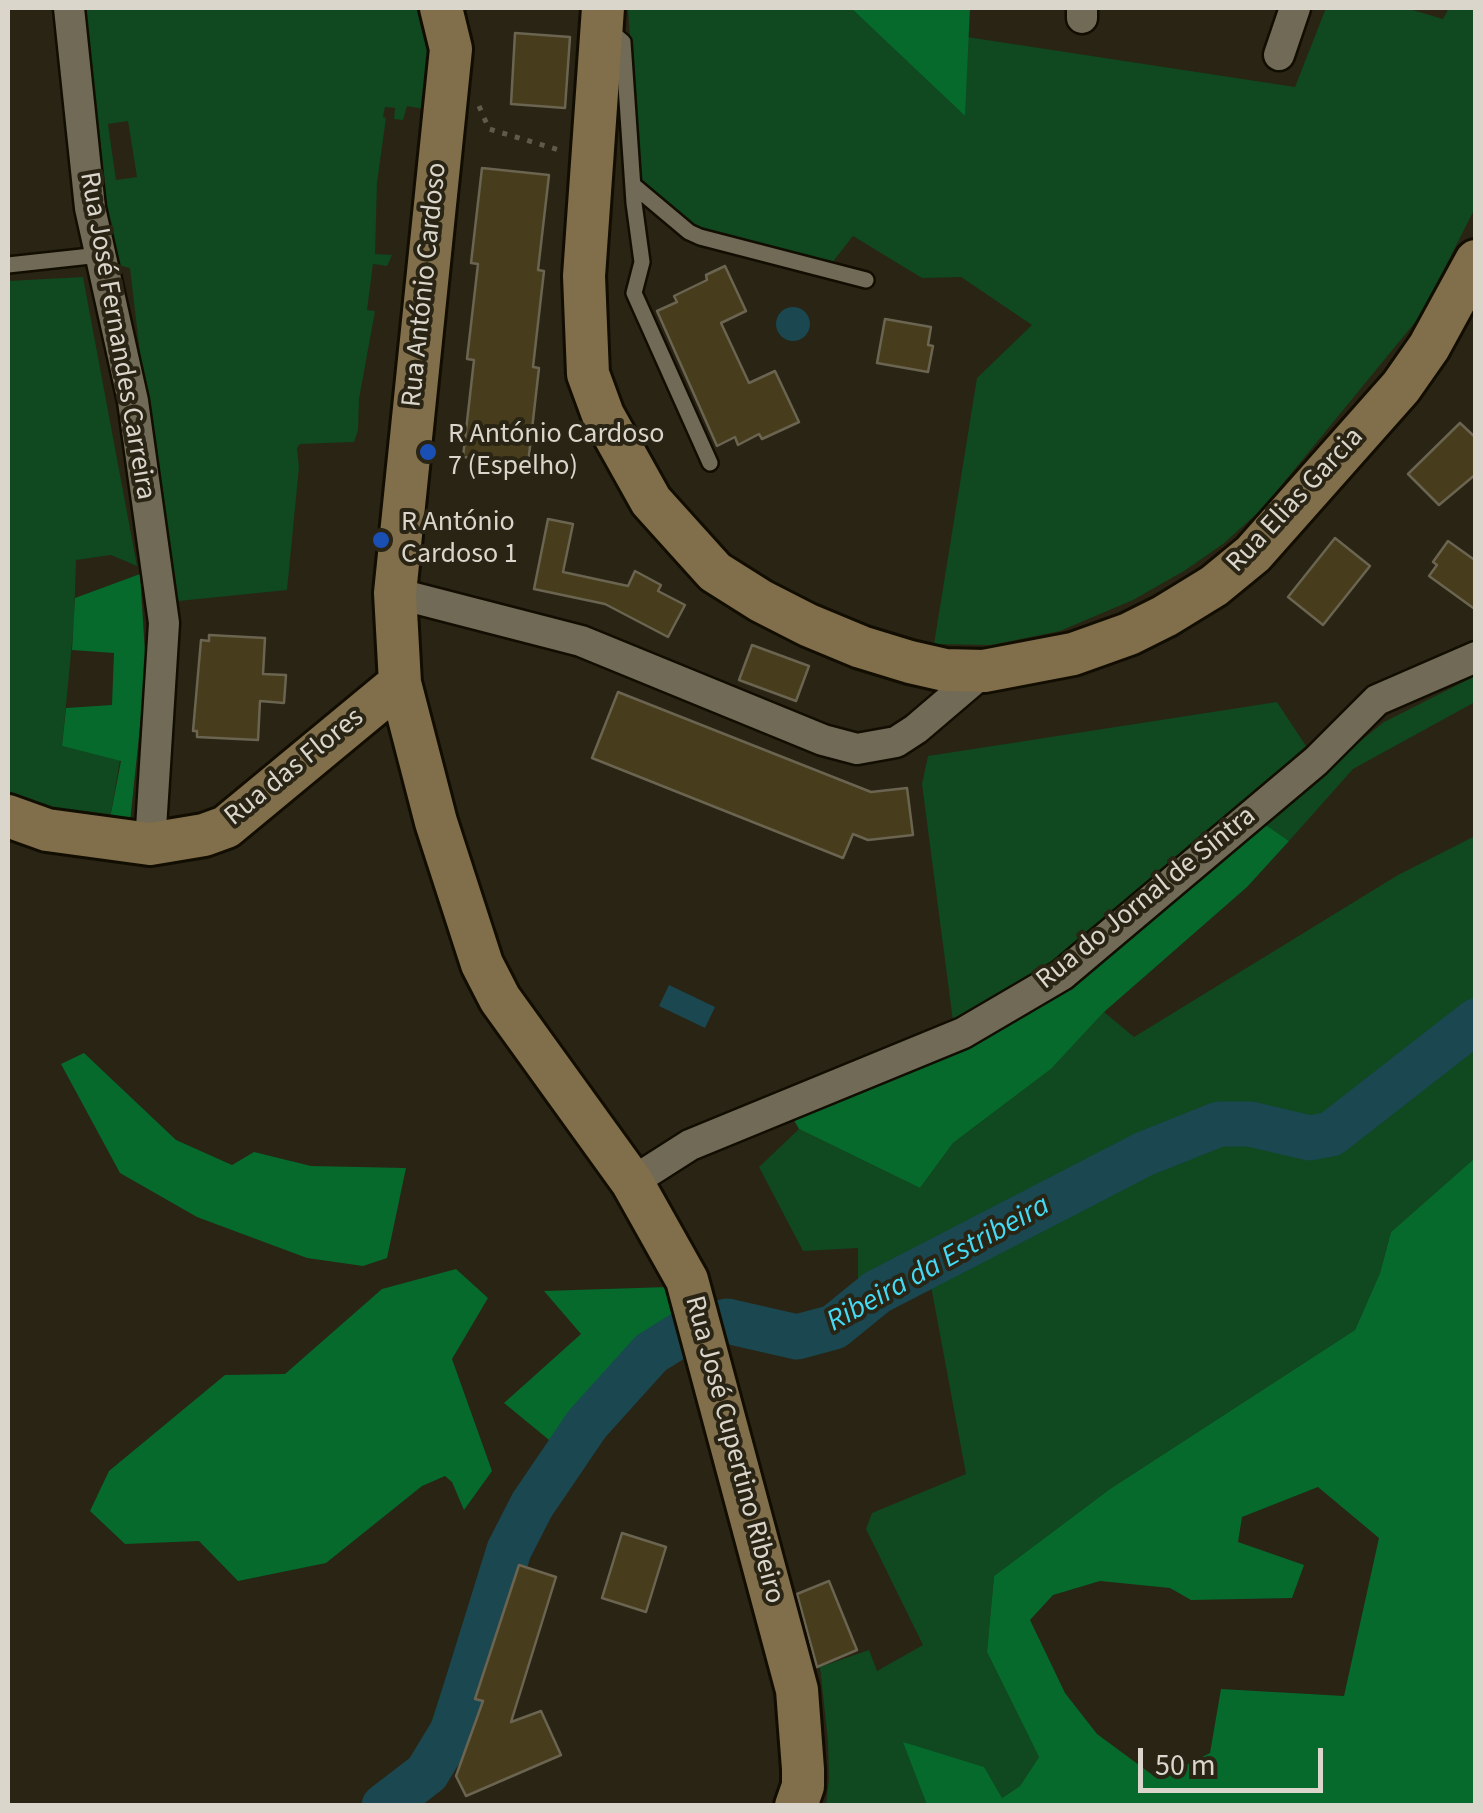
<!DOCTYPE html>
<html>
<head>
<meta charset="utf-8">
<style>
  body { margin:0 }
  #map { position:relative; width:1483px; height:1813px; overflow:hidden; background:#292414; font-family:"Source Sans 3",sans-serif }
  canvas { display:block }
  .frame { position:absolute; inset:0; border:10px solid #dad6cc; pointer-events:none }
  .scale { position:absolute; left:1138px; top:1748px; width:185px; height:45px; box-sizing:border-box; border:5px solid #dad6cc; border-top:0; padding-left:12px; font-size:30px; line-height:35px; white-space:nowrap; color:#dad6cc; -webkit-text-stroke:8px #292414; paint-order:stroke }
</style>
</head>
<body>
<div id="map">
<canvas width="1483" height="1813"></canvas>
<div class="frame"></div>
<div class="scale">50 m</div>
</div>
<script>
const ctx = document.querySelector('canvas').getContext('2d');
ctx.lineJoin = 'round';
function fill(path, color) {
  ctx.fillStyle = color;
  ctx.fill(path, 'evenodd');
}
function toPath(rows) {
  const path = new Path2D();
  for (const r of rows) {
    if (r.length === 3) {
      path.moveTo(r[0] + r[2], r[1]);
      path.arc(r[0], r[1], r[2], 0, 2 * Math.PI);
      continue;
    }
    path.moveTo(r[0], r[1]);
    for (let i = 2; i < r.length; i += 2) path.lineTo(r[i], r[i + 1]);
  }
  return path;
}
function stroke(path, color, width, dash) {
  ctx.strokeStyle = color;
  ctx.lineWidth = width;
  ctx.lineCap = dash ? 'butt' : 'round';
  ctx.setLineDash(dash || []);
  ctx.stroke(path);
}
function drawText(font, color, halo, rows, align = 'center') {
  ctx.font = font + ' "Source Sans 3",sans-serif';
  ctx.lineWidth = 8;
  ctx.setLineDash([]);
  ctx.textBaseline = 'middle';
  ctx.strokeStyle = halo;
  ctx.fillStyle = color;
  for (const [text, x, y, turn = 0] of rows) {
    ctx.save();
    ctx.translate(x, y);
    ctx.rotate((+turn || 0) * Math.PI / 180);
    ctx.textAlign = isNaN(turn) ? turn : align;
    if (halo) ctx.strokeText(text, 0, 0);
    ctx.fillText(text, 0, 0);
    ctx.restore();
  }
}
fill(toPath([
  [76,8,424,8,434,35,429,110,407,106,403,120,394,119,395,108,385,107,383,117,386,118,377,183,375,254,392,255,387,266,373,264,367,310,375,311,359,399,358,430,354,442,300,444,297,448,299,467,287,590,169,602,130,268,110,263],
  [128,121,137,177,116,180,108,124],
  [628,8,851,8,964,115,967,37,1295,87,1326,8,1406,8,1443,19,1449,8,1475,8,1475,208,1421,315,1262,509,1223,544,1184,571,1133,600,1060,631,991,645,934,644,977,378,1032,325,961,277,922,278,853,236,828,268,700,228,640,185],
  [83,277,137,566,111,555,76,560,74,622,62,746,120,760,110,818,56,811,8,795,8,281],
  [1475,676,1475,702,1353,769,1289,841,1260,821,1384,722],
  [1277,702,1306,746,1052,972,953,1021,922,784,928,756],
  [1475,836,1475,1158,1391,1232,1380,1273,1355,1330,1110,1489,994,1576,987,1652,1039,1757,1020,1786,1002,1798,904,1742,927,1805,826,1805,829,1779,828,1741,820,1667,869,1650,877,1671,923,1645,866,1529,872,1513,966,1474,931,1286,803,1341,720,1331,714,1303,801,1323,858,1296,858,1248,803,1251,759,1167,799,1129,920,1188,953,1143,1051,1069,1104,1012,1134,1037,1398,875],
  [558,1447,576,1462,527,1540,452,1773,435,1792,415,1805,358,1806,389,1790,419,1759,482,1569]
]), '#104820');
fill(toPath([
  [851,8,970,8,965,116],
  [140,574,146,669,130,822,110,818,121,761,62,746,66,708,112,705,114,653,72,650,75,598],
  [1260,821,1289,841,1247,887,1104,1012,1051,1069,953,1143,920,1188,799,1129,792,1117,957,1044],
  [84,1053,176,1140,232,1165,254,1152,311,1166,406,1168,387,1258,363,1266,307,1258,197,1217,120,1173,61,1064],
  [1475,1158,1475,1805,927,1805,903,1742,984,1767,1002,1798,1020,1786,1039,1757,987,1652,994,1576,1110,1489,1355,1330,1380,1273,1391,1232],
  [1318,1487,1379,1538,1344,1696,1221,1689,1210,1753,1158,1779,1097,1734,1065,1693,1030,1620,1053,1595,1100,1581,1170,1588,1191,1600,1292,1598,1304,1565,1238,1542,1242,1517],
  [456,1269,488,1298,452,1359,492,1471,464,1510,452,1482,445,1476,422,1486,326,1563,238,1581,199,1541,125,1544,90,1511,109,1471,225,1375,285,1374,382,1289],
  [668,1287,687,1344,659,1364,576,1462,504,1403,581,1334,544,1291]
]), '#056a2c');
fill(toPath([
  [793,324,17],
  [669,985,715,1007,705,1028,659,1006]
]), '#1a4750');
stroke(toPath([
  [384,1806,427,1773,453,1730,509,1550,532,1505,587,1424,651,1353,683,1333,727,1321,797,1337,834,1327,877,1292,1144,1154,1219,1124,1250,1124,1310,1138,1331,1134,1476,1021]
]), '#1a4750', 45);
const building = toPath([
  [515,33,570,37,565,108,511,104,515,33],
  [482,168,549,175,538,270,544,271,533,367,539,368,528,464,463,457,474,360,467,359,478,264,471,263,482,168],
  [725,266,746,311,721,323,749,383,775,371,799,422,762,439,759,434,738,445,735,437,717,446,657,311,677,302,674,296,707,280,706,275,725,266],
  [885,319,931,327,928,345,933,346,928,372,877,363,885,319],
  [1460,423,1476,438,1476,474,1439,505,1408,474,1460,423],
  [548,519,573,524,563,572,628,586,635,571,661,585,658,591,685,605,668,637,605,604,534,589,548,519],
  [1335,538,1370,566,1323,625,1288,597,1335,538],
  [1448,541,1476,561,1476,610,1429,576,1437,565,1433,562,1448,541],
  [209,635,265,638,263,674,286,675,284,703,260,701,258,740,197,737,197,731,193,731,201,640,209,641,209,635],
  [752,645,809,666,796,701,739,680,752,645],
  [618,692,871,792,907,788,913,835,868,840,853,834,843,858,592,758,618,692],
  [622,1533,666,1547,646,1612,602,1598,622,1533],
  [519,1565,556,1577,511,1722,541,1711,561,1755,466,1796,456,1776,483,1701,475,1699,519,1565],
  [829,1581,857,1650,817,1667,797,1594,829,1581]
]);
fill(building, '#473d1c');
stroke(building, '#6a6451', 2.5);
const lane = toPath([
  [609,30,623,42,634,203,642,262,634,293,710,463],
  [633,185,689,232,700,237,866,280],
  [8,265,100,255]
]);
const street = toPath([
  [69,8,90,208,133,401,164,623,150,844],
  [1082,8,1082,18],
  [1279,55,1295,8],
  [395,593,581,641,823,740,857,749,896,742,916,729,984,671],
  [632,1182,690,1145,963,1033,1062,975,1316,761,1377,700,1476,657]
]);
const secondary = toPath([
  [441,8,451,49,395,593,400,683,436,822,482,964,500,999,632,1182,687,1280,797,1690,803,1769,803,1786,796,1806],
  [603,8,584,276,588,374,603,415,651,501,715,572,761,601,808,625,861,647,910,662,945,670,984,671,1073,654,1129,634,1165,616,1214,586,1253,554,1401,387,1429,347,1476,261],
  [8,816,47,830,150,844,204,835,226,827,400,683]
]);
stroke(lane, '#120d01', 20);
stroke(street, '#120d01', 35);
stroke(secondary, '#120d01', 48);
stroke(toPath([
  [479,106,489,129,559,150]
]), '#5f5b4c', 5, [5, 8]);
stroke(lane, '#706a57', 15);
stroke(street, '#706a57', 30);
stroke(secondary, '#816e4b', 42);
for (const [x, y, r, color] of [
  [428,452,10,"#1a4fb4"],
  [381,540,10,"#1a4fb4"]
]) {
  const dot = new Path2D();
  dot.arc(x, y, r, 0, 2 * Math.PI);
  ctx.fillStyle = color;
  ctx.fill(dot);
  stroke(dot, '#292414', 4);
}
drawText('28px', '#dad6cc', '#292414', [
  ["Rua António Cardoso",426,285,-84],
  ["Rua José Fernandes Carreira",116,336,80],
  ["Rua Elias Garcia",1296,501,-47],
  ["Rua das Flores",295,768,-39],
  ["Rua do Jornal de Sintra",1147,899,-39],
  ["Rua José Cupertino Ribeiro",733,1450,75]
]);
drawText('28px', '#dad6cc', '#292414', [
  ["R António Cardoso",448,436],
  ["7 (Espelho)",448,468],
  ["R António",401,524],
  ["Cardoso 1",401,556]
], 'left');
drawText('italic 30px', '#45d9f3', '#292414', [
  ["Ribeira da Estribeira",939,1265,-29]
]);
</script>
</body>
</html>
